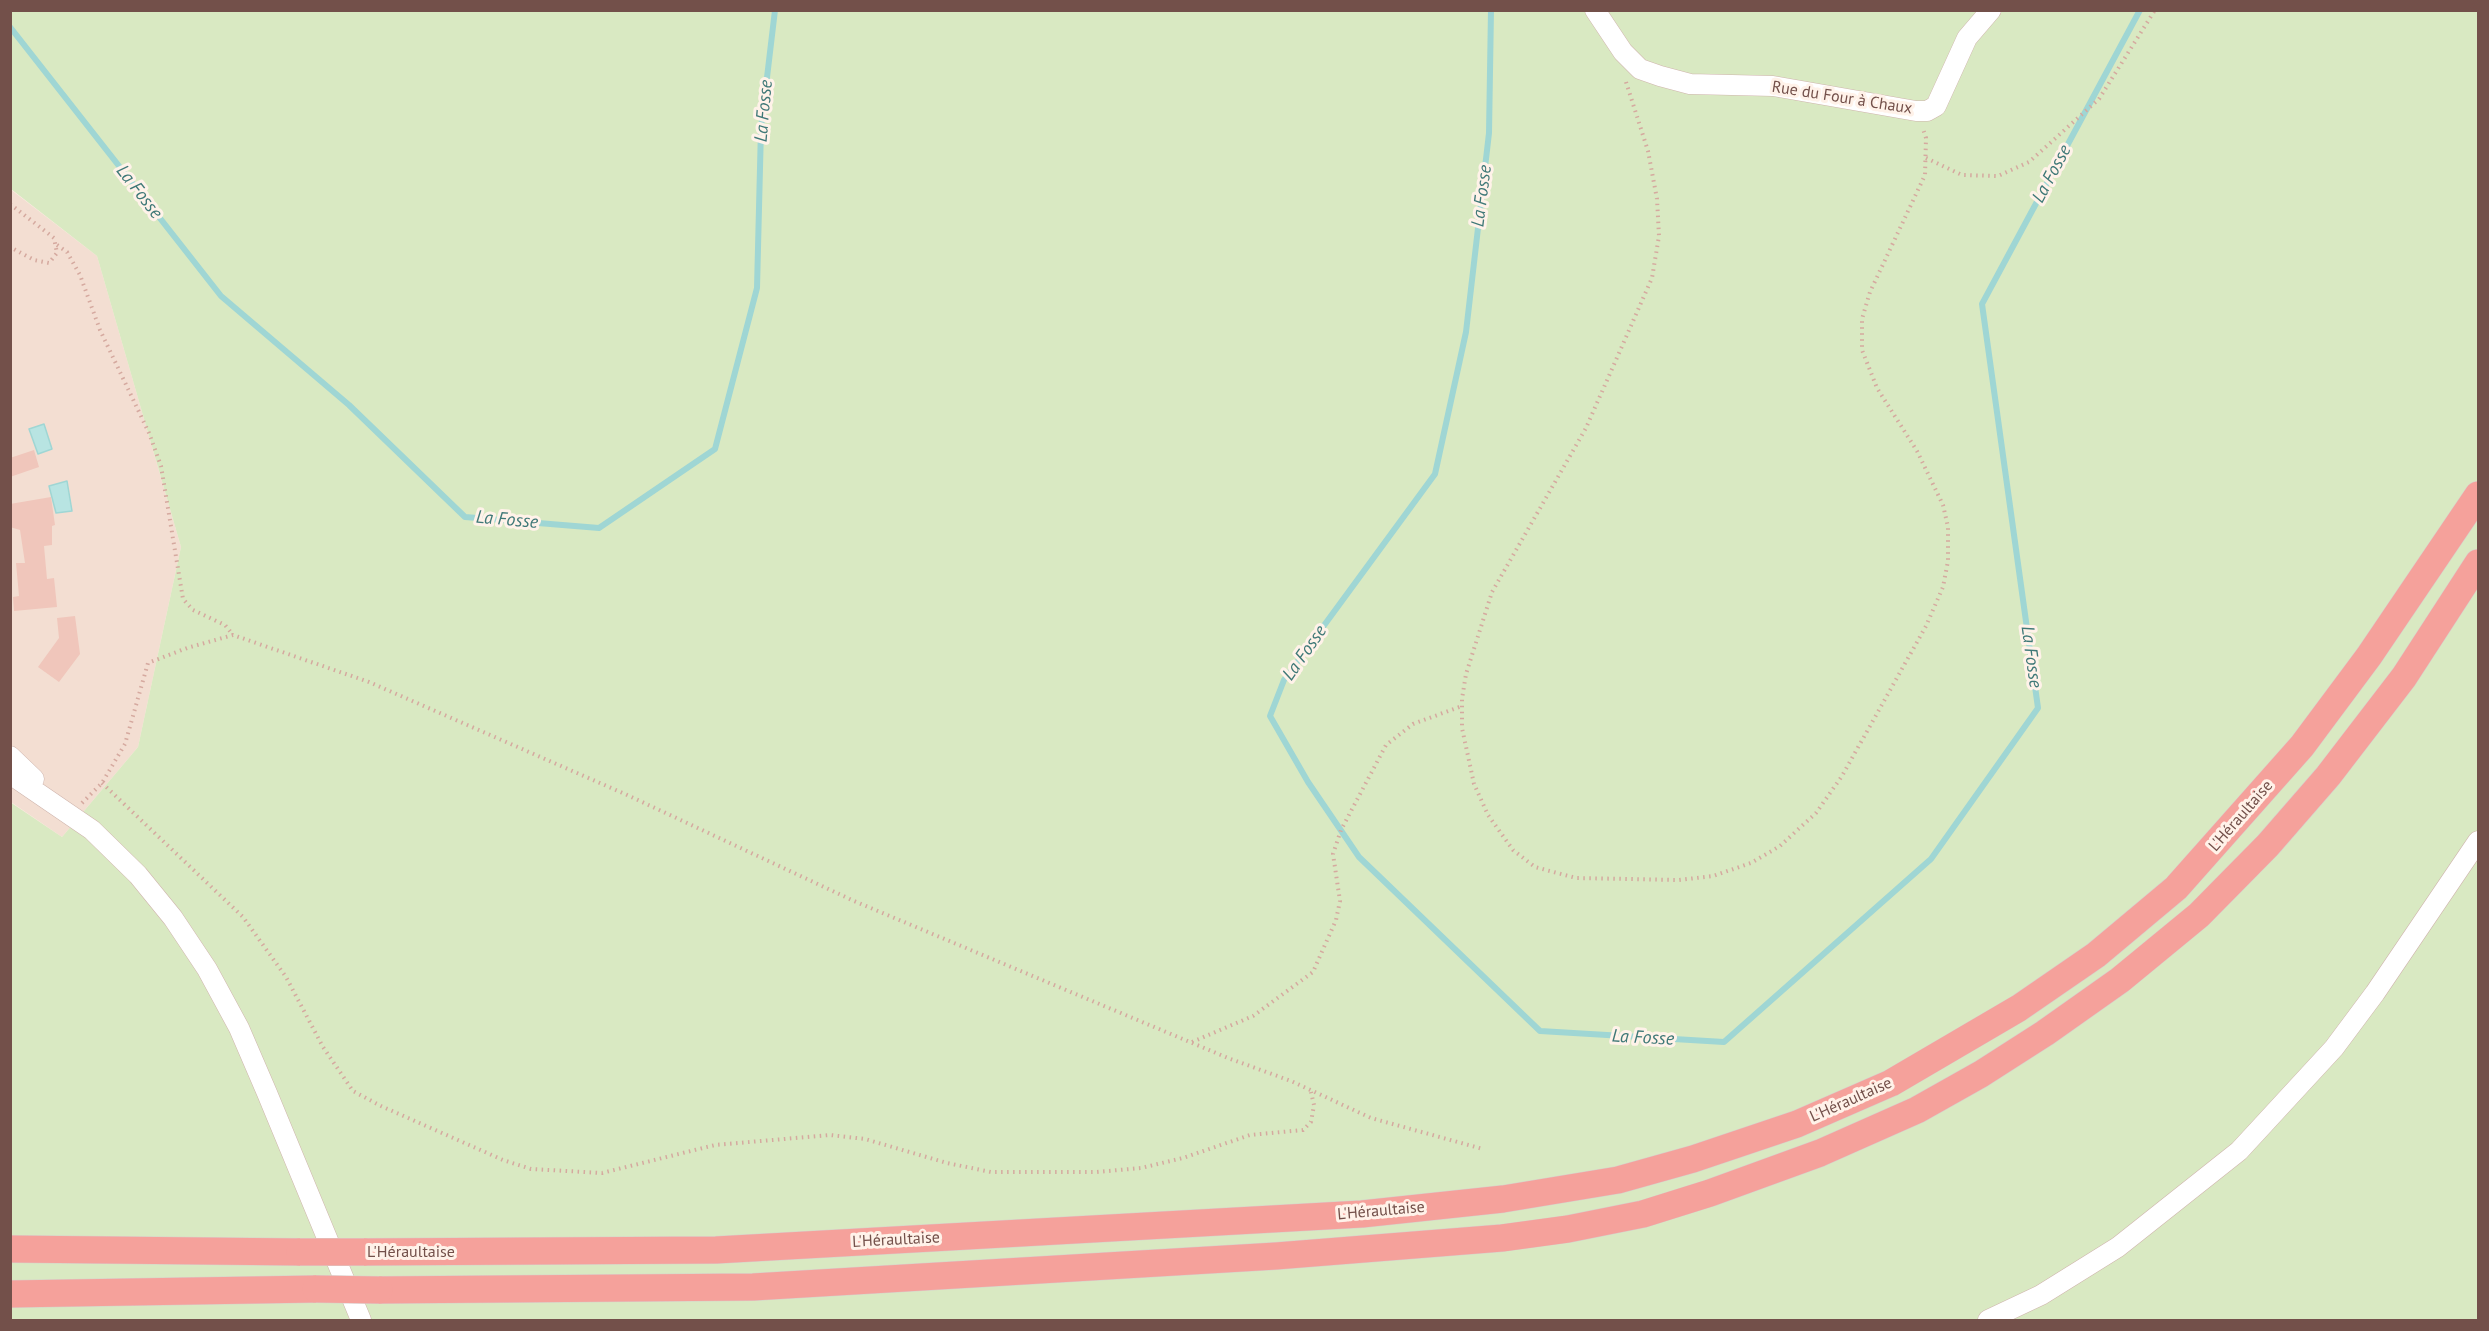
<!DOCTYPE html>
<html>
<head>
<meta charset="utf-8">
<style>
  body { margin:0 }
  #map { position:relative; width:2489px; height:1331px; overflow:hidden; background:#fcede3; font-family:"PT Sans",sans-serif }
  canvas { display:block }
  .frame { position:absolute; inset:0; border:12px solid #73504a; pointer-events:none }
</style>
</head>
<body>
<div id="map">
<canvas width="2489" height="1331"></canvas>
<div class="frame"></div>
</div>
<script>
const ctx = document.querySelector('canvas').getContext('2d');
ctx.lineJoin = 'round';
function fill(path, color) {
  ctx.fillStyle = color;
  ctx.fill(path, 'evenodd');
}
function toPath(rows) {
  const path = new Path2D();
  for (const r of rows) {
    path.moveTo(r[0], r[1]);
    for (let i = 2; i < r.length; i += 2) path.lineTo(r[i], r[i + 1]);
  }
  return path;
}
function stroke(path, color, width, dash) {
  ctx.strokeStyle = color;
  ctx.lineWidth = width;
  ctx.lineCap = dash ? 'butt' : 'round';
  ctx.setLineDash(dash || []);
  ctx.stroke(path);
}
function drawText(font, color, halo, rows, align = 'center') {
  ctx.font = font + ' "PT Sans",sans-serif';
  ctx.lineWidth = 6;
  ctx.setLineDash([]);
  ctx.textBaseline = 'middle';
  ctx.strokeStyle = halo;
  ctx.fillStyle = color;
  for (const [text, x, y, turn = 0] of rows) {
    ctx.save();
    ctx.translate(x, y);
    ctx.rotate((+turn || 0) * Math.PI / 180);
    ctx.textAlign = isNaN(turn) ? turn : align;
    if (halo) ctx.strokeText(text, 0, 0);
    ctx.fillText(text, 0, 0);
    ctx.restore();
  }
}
fill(toPath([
  [10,189,97,256,181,547,138,747,62,837,11,802]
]), '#f3ded2');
fill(toPath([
  [11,11,2478,11,2478,1320,11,1320,10,802,62,837,138,747,181,547,97,256,11,189]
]), '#d9e9c2');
const water = toPath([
  [44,424,52,449,38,454,29,429,44,424],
  [67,481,72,511,56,513,49,486,67,481]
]);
fill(water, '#b8e4e2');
stroke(water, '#9fd6d4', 1.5);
stroke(toPath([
  [1491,10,1489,133,1466,332,1435,474,1284,680,1270,716,1308,782,1359,857,1540,1031,1724,1042,1931,859,2038,708,1982,304,2140,10],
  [10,27,221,296,349,405,465,517,599,528,715,449,757,288,761,128,775,10]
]), '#9fd6d4', 6);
fill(toPath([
  [34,450,39,467,10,477,10,458],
  [51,497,55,525,52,526,52,545,44,546,47,579,54,578,57,607,14,611,13,597,19,596,16,563,25,563,20,530,10,527,10,504],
  [75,616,80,654,59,682,38,667,59,638,57,618]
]), '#f0c6bb');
const minor = toPath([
  [1595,10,1623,52,1640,69,1660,76,1690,84,1773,86,1916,111,1927,111,1936,106,1967,38,1991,10],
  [10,756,34,779],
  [10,774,92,830,138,875,173,918,207,969,239,1028,267,1093,361,1320],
  [1988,1320,2041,1295,2118,1247,2239,1151,2334,1048,2375,993,2478,841]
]);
const highway = toPath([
  [10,1249,300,1252],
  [364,1252,716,1250,1362,1214,1503,1199,1618,1180,1693,1159,1797,1124,1891,1083,2019,1008,2096,955,2176,888,2302,746,2369,656,2478,495],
  [379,1290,753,1287,1276,1256,1502,1238,1568,1229,1643,1214,1710,1193,1820,1153,1917,1110,1981,1074,2045,1033,2120,980,2199,915,2268,845,2328,776,2404,677,2478,563],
  [10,1294,316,1289]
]);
stroke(minor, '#cfb5ad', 21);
stroke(highway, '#d8cecc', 28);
stroke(toPath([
  [1626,82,1648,151,1657,199,1659,236,1652,278,1586,428,1492,592,1466,674,1462,699,1462,728,1474,784,1488,815,1513,850,1535,867,1576,878,1679,880,1713,876,1751,863,1780,846,1816,813,1842,776,1926,626,1943,587,1948,561,1948,527,1943,505,1917,451,1877,388,1862,350,1862,319,1870,292,1925,175,1926,138,1923,129],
  [1926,158,1962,175,1998,176,2029,162,2099,99,2155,10],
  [10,204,54,238,57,253,49,263,34,260,10,247],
  [57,245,67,252,80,275,100,330,149,433,161,466,183,599,193,610,225,625,233,635],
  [102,783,243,917,286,977,323,1047,353,1091,381,1106,503,1160,531,1169,602,1173,715,1145,830,1135,865,1139,947,1163,991,1172,1097,1172,1141,1168,1183,1158,1250,1135,1303,1130,1311,1122,1314,1105,1311,1092],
  [82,803,102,783,125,744,148,663,187,648,233,635,369,682,625,794,854,901,1228,1058,1291,1081,1371,1118,1483,1149],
  [1192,1042,1253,1016,1313,972,1336,920,1340,901,1333,854,1341,830,1386,745,1413,724,1462,706]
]), '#d5a99f', 4, [1.5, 4.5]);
stroke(minor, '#fff', 20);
stroke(highway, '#f5a19b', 27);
const highwayBridge = toPath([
  [300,1252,364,1252],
  [316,1289,379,1290]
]);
stroke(highwayBridge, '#d8cecc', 28, []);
stroke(highwayBridge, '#f5a19b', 27);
drawText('16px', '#73504a', '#fff2e9', [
  ["Rue du Four à Chaux",1842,98,9],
  ["L'Héraultaise",2241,816,-49],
  ["L'Héraultaise",1851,1100,-24],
  ["L'Héraultaise",1381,1211,-5],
  ["L'Héraultaise",896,1240,-3],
  ["L'Héraultaise",411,1252]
]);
drawText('italic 18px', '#3e7877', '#fff2e9', [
  ["La Fosse",764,111,-85],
  ["La Fosse",2052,174,-62],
  ["La Fosse",139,192,52],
  ["La Fosse",1482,196,-83],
  ["La Fosse",507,520,5],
  ["La Fosse",1305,653,-55],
  ["La Fosse",2031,657,82],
  ["La Fosse",1643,1038,3]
]);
</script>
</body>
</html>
